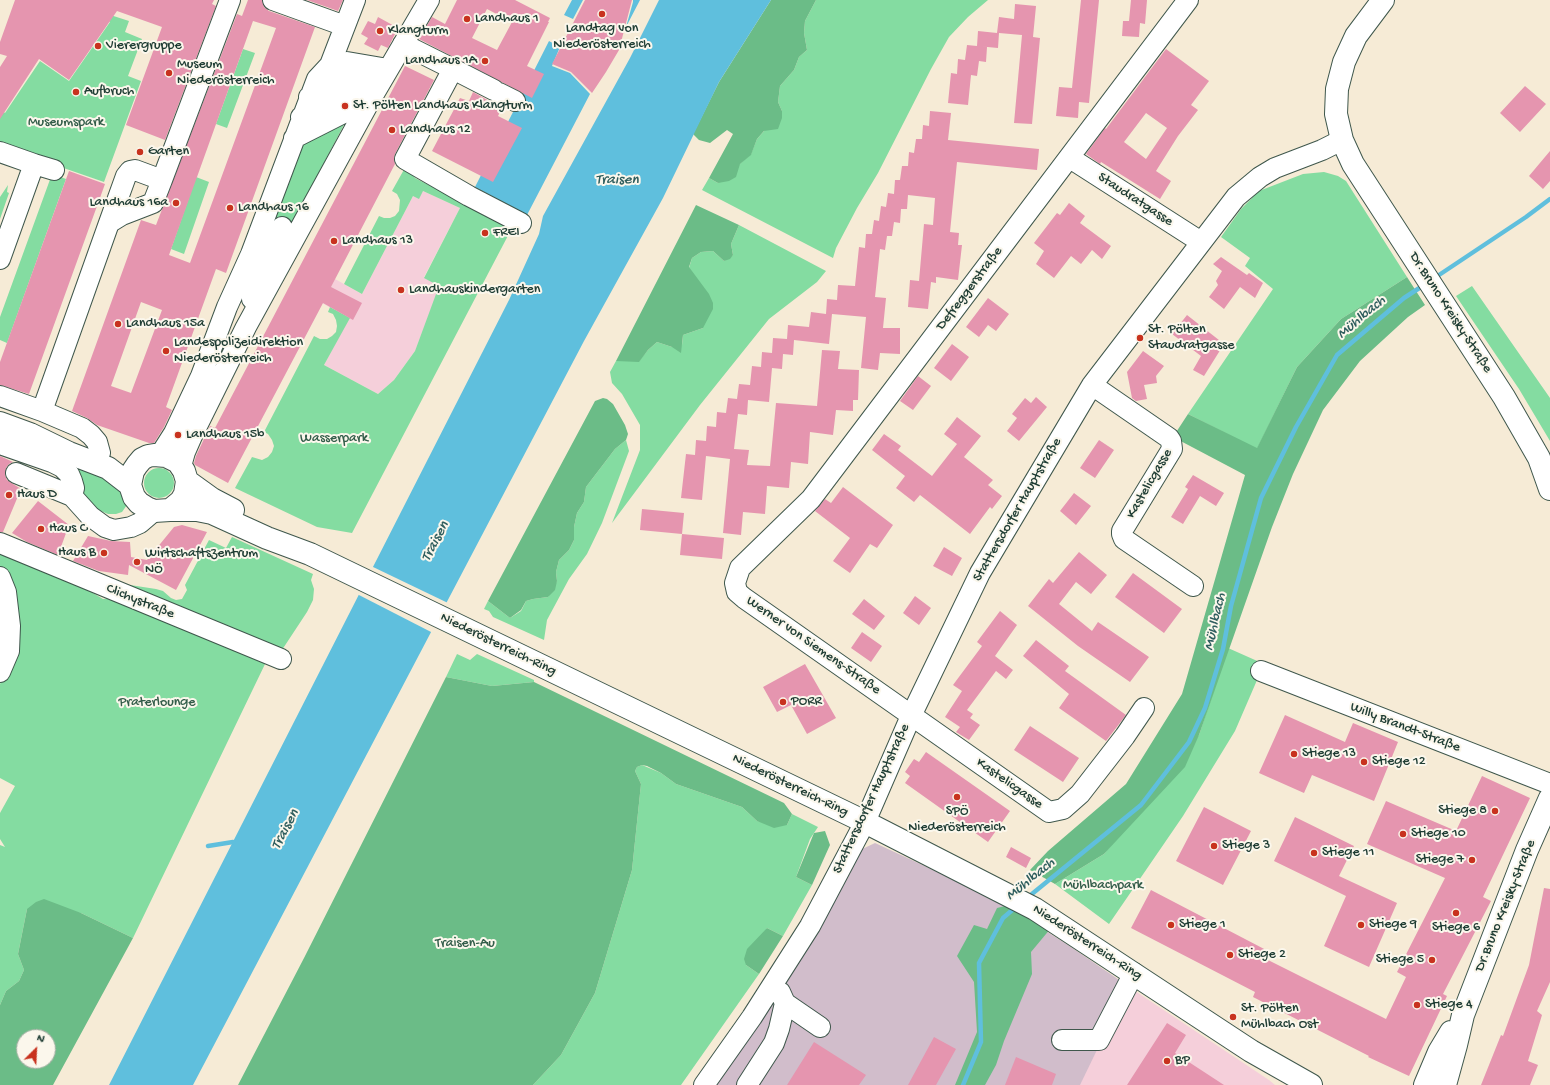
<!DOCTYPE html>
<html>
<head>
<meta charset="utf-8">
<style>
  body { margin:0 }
  #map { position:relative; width:1550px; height:1085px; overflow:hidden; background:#f6ebd6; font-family:"Gochi Hand",sans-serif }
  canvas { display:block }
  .north { position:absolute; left:16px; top:1029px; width:40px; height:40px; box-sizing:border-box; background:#fbf7ec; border:1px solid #a3ada2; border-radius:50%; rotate:24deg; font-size:11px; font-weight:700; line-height:16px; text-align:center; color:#1f3d34 }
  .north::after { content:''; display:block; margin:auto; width:14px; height:18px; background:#c8321e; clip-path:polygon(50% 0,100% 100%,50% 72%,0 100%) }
</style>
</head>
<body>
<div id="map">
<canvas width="1550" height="1085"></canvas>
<div class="north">N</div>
</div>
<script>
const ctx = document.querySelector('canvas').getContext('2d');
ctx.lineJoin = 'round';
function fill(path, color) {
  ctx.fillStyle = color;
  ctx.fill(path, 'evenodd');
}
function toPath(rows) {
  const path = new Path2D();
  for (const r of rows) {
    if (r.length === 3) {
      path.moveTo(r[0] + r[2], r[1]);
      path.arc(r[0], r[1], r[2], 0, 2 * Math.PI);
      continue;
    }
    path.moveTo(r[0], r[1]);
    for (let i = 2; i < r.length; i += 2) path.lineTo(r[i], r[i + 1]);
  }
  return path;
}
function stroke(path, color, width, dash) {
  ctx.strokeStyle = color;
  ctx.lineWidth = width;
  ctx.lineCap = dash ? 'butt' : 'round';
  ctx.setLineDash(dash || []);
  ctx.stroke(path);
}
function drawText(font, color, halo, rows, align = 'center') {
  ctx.font = font + ' "Gochi Hand",sans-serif';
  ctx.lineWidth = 4;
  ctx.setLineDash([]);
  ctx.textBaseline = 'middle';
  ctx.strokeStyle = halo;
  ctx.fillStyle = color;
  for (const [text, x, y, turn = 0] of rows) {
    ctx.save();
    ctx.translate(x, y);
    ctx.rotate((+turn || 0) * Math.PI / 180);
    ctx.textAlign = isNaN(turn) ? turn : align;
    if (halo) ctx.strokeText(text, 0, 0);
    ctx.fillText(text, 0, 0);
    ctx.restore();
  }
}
fill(toPath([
  [423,191,460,208,424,277,440,286,415,351,394,380,378,394,324,365,349,318,322,303,335,279,362,294,413,196],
  [1123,983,1269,1080,1275,1085,1079,1085]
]), '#f5cfda');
fill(toPath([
  [875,843,970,887,1007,906,1071,947,1128,986,1080,1085,714,1085,858,851]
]), '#d1bdcb');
fill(toPath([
  [816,0,988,0,968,17,949,37,931,69,878,173,857,208,836,248,833,258,702,190,709,178,718,183,751,154,757,139,782,111,778,102,780,86,794,70,799,57,807,50,804,33,805,21],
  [98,11,129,21,125,32,142,39,128,76,141,81,104,182,0,146,0,109,5,113,40,61,69,81,110,22],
  [243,49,255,53,227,128,216,124],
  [347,119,292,224,272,217,297,147],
  [406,166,415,178,512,228,352,533,317,527,235,488,252,457,262,460,268,457,272,452,274,446,272,440,268,434,264,432,314,336,320,339,327,339,332,336,336,332,337,326,336,320,333,314,328,312,330,307,350,318,324,365,378,394,394,380,415,351,439,286,424,278,460,208,423,191,419,199,413,196,362,294,344,284,379,216,384,218,390,218,395,216,399,211,400,200,397,194,392,191],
  [1324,172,1338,176,1346,181,1407,277,1341,319,1297,367,1257,449,1188,414,1273,289,1245,266,1250,258,1221,237,1241,209,1259,191,1303,174],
  [52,174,66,179,7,343,0,340,0,317],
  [196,177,209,182,184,254,171,249],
  [8,185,7,192,9,193,0,219,0,197],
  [739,225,826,271,817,282,769,319,700,405,612,523,640,450,640,425,622,394,612,383,610,372,616,361,639,361,648,350,657,342,672,347,682,345,683,335,703,328,689,268,692,258,701,252,713,251,724,261,733,255,731,244],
  [1472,286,1550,398,1550,441,1519,389,1456,296],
  [626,440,629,451,602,523,587,554,569,579,547,620,544,640,493,617,489,611,484,609,488,601,510,618,521,611,526,601,533,599,548,597,557,581,556,572,559,560,569,550,574,540,574,527,577,513,584,502,586,487,615,449],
  [77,464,109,474,129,502,122,512,116,514,108,514,96,509,82,494,75,476],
  [159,483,15],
  [232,537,313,574,311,580,314,589,313,600,307,612,280,653,117,583,156,589,163,591,171,598,176,600,182,599,187,590,185,585,209,540,226,548],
  [0,550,91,588,93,593,103,599,112,598,266,662,133,938,81,913,27,909,18,954,24,970,19,981,6,991,0,1005,0,845,5,847,0,839,0,813,15,786,0,778,0,684,12,657,12,591,0,566],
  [1228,648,1264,664,1235,731,1183,816,1109,924,1055,884,1104,854,1199,735],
  [457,654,470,660,477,654,534,680,534,682,492,686,446,677],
  [642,765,661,773,676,784,742,807,757,821,787,825,792,814,818,827,810,839,796,877,812,885,783,936,767,928,746,965,759,974,681,1085,533,1085,561,1055,595,993,632,870,641,784,635,771,637,767]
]), '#84dca1');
fill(toPath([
  [771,0,816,0,805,21,804,33,807,50,799,57,794,70,780,86,778,102,782,111,782,118,778,129,764,131,757,139,751,155,740,164,736,177,729,181,718,183,709,178,733,134,727,130,710,143,699,140,693,134,719,82],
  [696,205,739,225,731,244,733,255,730,259,724,261,713,251,701,252,692,258,689,267,709,294,713,303,713,309,703,328,683,335,681,353,672,347,657,342,648,350,639,362,616,361],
  [1407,277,1425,305,1408,317,1360,361,1323,410,1293,474,1272,527,1199,735,1185,767,1104,854,1055,884,1030,870,1048,851,1126,784,1182,694,1245,475,1173,437,1188,414,1257,448,1297,367,1341,319],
  [603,398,607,399,613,404,625,425,628,434,626,440,615,449,586,487,584,502,577,513,574,527,574,540,569,550,559,560,556,572,557,581,555,590,548,597,533,599,526,601,521,610,510,618,488,601,595,401],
  [446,677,492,686,534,682,784,803,792,814,787,825,774,828,757,821,742,807,676,784,661,773,647,766,642,765,637,767,635,771,641,784,632,870,595,993,561,1055,533,1085,238,1085,304,958],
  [825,831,830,845,812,885,796,877,814,833],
  [44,899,81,913,133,938,53,1085,0,1085,0,1005,6,991,19,981,24,970,18,954,27,909,36,902],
  [24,1037,48,1037,48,1061,24,1061],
  [1009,905,1051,928,1031,952,1032,974,1004,1041,996,1065,985,1085,955,1085,977,1032,974,982,957,956,974,925,987,929,997,908],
  [767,928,783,936,759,974,746,965,744,959,747,949]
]), '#6bbc87');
fill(toPath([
  [572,0,583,0,573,19,564,15],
  [633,0,640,0,626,27,633,2],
  [659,0,771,0,719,82,663,198,584,341,193,1085,109,1085,509,300,539,234,543,216,630,58],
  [549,41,560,47,552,66,570,73,590,94,527,215,475,187]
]), '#5fbfdd');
fill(toPath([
  [371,566,448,603,433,633,357,594]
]), '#f6ebd6');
stroke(toPath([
  [1433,279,1526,217,1550,199],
  [208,846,233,842],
  [1027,898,1141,805,1189,742,1205,708,1223,649,1231,606,1261,498,1296,427,1337,355,1404,298,1424,285],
  [963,1085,981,1042,979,963,1003,918,1017,906]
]), '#5fbfdd', 4.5);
fill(toPath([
  [15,0,214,0,212,4,216,6,165,140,126,125,162,27,117,11,69,80,39,59,0,119,0,67,7,56,0,54,0,42],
  [248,0,262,0,264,7,269,11,315,27,226,273,216,269,166,407,172,410,164,427,154,443,149,443,97,425,87,418,72,411,141,220,156,225,237,14,242,16],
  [253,21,276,28,190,263,169,255],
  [141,302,162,310,131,393,111,386],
  [307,0,343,0,338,11],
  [457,0,515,0,550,18,548,22,549,22,527,66,544,74,532,98,419,39,432,17,445,24],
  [487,9,512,22,497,50,472,38],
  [585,0,632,0,619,50,606,72,592,93,571,72,552,64],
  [1081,0,1099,0,1089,103,1079,102,1078,118,1056,116,1059,87,1072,88],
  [1131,0,1147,0,1145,24,1140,23,1139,37,1122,36,1123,21,1129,21],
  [1015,4,1036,6,1033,37,1040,38,1032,124,1014,123,1022,35,999,33,998,48,977,46,978,31,997,33,999,17,1014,19],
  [378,17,398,28,388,48,381,45,378,51,364,44,368,38,361,34,368,21,375,24],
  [967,45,987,47,986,62,979,61,977,76,971,75,968,105,948,103,951,73,957,74,958,59,965,60],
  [1166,49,1209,81,1191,105,1198,110,1178,136,1156,171,1171,181,1160,199,1101,162,1100,164,1086,154,1105,128,1106,129],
  [1146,113,1167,128,1146,159,1124,142],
  [405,66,434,80,395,154,394,159,395,164,331,287,362,303,353,320,323,303,228,483,195,465,194,463,196,456,210,426,215,428],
  [1525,86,1546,104,1520,132,1500,113],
  [473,92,502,108,498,116,522,128,493,182,432,151,460,98,469,101],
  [930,111,951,113,948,140,1039,149,1037,170,957,162,950,232,959,233,958,245,962,245,958,280,936,277,936,283,931,282,928,309,908,307,910,280,919,281,924,224,933,225,935,198,908,195,907,209,901,209,900,223,894,222,892,236,887,236,885,250,880,249,875,297,886,298,883,328,900,328,900,354,880,353,878,370,861,368,866,317,832,314,829,344,794,340,793,355,783,354,782,369,772,368,769,402,748,400,747,415,738,414,734,449,749,450,747,465,770,466,776,403,817,406,822,350,840,351,838,369,859,370,858,400,853,400,853,411,836,410,833,435,810,432,808,464,791,462,789,488,767,486,765,514,743,512,741,535,723,533,730,459,706,456,702,500,681,498,686,454,695,455,696,440,706,441,707,426,716,427,717,412,726,413,728,398,737,399,739,384,750,385,752,366,761,367,762,352,772,353,773,338,787,339,788,325,809,327,811,312,826,314,827,299,837,300,838,285,855,286,859,247,865,248,866,234,872,234,874,220,879,221,881,206,886,207,888,193,894,194,895,180,900,180,902,166,908,166,909,152,914,153,916,139,922,139,923,125,929,126],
  [1550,151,1550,181,1543,189,1529,176],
  [69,171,105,184,29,394,0,385,0,362],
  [1069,203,1085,216,1080,223,1111,246,1102,259,1092,250,1081,264,1071,256,1054,278,1036,264,1044,251,1034,243,1057,213,1060,215],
  [1221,257,1247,275,1249,273,1263,283,1255,298,1240,287,1224,309,1209,297,1218,285,1216,281,1222,271,1213,264],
  [988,298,1009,314,996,331,988,325,979,337,966,327],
  [1187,315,1224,344,1204,376,1193,370,1201,356,1172,334],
  [952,344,969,357,951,381,934,368],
  [1143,351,1164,366,1156,376,1157,383,1144,385,1147,399,1136,401,1132,398,1127,372],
  [918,376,931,386,913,410,900,401],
  [1036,397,1047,407,1019,441,1007,431,1017,418,1012,414,1025,398,1031,403],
  [957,417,981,436,964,457,993,480,988,485,1002,496,992,509,990,507,970,534,920,495,914,502,896,488,905,476,872,450,884,434,901,446,898,450,932,476,957,444,944,434],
  [1099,440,1114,450,1095,478,1080,468],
  [0,456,13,462,9,464,6,468,5,475,7,480,21,489,3,532,0,532],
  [1193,475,1224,493,1216,506,1200,496,1183,524,1171,517,1188,489,1185,487],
  [843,487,893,525,877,548,870,544,850,573,833,561,850,538,815,511,825,499,831,503],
  [1074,493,1091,506,1076,525,1060,511],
  [38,501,69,525,58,555,27,542,12,533],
  [642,509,684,513,682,534,640,530],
  [182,525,207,532,176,590,129,565,128,575,99,571,73,561,88,536,111,541,130,542,131,557,147,560,174,527],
  [682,534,724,538,722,559,680,555],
  [944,547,962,558,952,576,933,566],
  [1079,552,1107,575,1091,594,1076,582,1059,604,1092,631,1098,622,1149,657,1130,682,1078,646,1028,606,1049,579,1053,583],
  [1133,573,1182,609,1164,633,1115,597],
  [915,596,931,608,919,625,903,613],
  [864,599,885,616,874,630,852,614],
  [1000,611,1017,625,995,656,1013,670,1006,679,996,671,967,710,973,714,970,718,980,725,969,740,956,732,960,727,945,717,962,691,953,685,982,646,977,642],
  [862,632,882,646,871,662,851,648],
  [1036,640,1069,666,1065,671,1126,715,1106,741,1059,708,1069,694,1023,656],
  [805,664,836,718,807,734,791,705,777,712,763,687],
  [1285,715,1345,742,1353,723,1398,742,1374,801,1312,775,1304,793,1259,773],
  [1030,726,1079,758,1063,782,1014,750],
  [926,752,1010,811,988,842,905,783,910,776,905,772,914,759,919,762],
  [1482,776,1530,798,1483,897,1491,901,1443,994,1447,996,1409,1076,1368,1057,1369,1056,1253,997,1255,992,1131,928,1151,890,1268,951,1264,958,1386,1019,1406,977,1397,972,1445,878,1367,844,1386,801,1456,831],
  [1204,807,1251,831,1223,885,1176,861],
  [1295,817,1354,846,1339,876,1397,903,1369,967,1324,946,1346,896,1274,861],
  [1011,847,1031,858,1026,868,1006,857],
  [1544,888,1550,889,1550,982,1537,1011,1542,1015,1528,1061,1538,1065,1530,1085,1481,1085,1501,1035,1503,1036,1529,965],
  [1167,1023,1186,1035,1175,1053,1224,1085,1127,1085],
  [934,1037,956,1049,936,1085,908,1085],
  [814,1042,866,1075,859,1085,787,1085],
  [1016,1057,1056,1074,1052,1085,1005,1085]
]), '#e595af');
const minor = toPath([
  [273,0,345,26,330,65],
  [345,26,355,0],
  [403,44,453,69,405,159,469,196,521,223],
  [453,69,494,90],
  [499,93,515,101],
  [309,97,339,80,354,75,376,76],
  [301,117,384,76],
  [294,138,371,99],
  [0,152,34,164,0,259],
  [1070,158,1201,242],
  [34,164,54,170],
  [162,180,230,0],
  [252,299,257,280,282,227],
  [1092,385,1169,438,1171,441,1172,449,1122,531,1122,534,1124,539,1193,586],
  [0,396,42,411,82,428,91,435,97,442,100,453],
  [42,411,109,223,126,176,130,171,135,170,162,180,153,203,122,215,109,223],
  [0,444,52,462,62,467,69,474,72,481,74,488,72,496],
  [160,455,174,433,201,376,227,307,251,254,317,79,330,65,347,62,388,69],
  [181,466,185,452,192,436,246,327,371,99,429,0],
  [16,473,72,496,90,516,105,527,114,530,131,527,140,523,154,511],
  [0,543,281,659],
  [0,577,6,592,10,626,9,651,0,672],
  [1261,671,1550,784],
  [1144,708,1125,736,1080,794,1063,809,1049,812,744,598,737,592,735,583,740,568,811,499,1188,0],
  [780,992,785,1003,820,1027],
  [1062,1040,1099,1040,1134,973],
  [704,1085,752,1017,810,926,865,822,911,716,980,573,1092,385,1236,197,1260,177,1275,168,1322,150,1342,140],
  [747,1085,774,1043,779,1029,785,1003]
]);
const major = toPath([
  [1383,0,1356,36,1344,62,1337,89,1336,114,1342,140,1353,164,1504,397,1539,458,1550,489],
  [0,423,30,434,69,453,108,468,130,485],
  [187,481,212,499,233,510],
  [170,510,181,501,185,494,187,481,184,471,178,462,166,456,154,455,148,456,142,459,137,465,133,471,130,485,134,497,139,503,147,508,154,511,170,510,197,510,212,513,267,538,310,554,865,822,1035,909,1251,1051,1311,1085],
  [1425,1085,1439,1052,1451,1032],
  [1445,1085,1456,1045,1463,1015,1527,850,1550,798]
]);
stroke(minor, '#3f574c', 22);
stroke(major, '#3f574c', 24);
stroke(minor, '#fff', 20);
stroke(major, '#fff', 22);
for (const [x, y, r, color] of [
  [602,14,4,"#c8321e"],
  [467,19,4,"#c8321e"],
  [380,31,4,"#c8321e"],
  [98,46,4,"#c8321e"],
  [485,61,4,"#c8321e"],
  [169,73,4,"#c8321e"],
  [76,92,4,"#c8321e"],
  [345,106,4,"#c8321e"],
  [392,130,4,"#c8321e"],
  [140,152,4,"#c8321e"],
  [176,203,4,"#c8321e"],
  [230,208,4,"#c8321e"],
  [485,233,4,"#c8321e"],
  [334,241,4,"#c8321e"],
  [401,290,4,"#c8321e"],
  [118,324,4,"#c8321e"],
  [1140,338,4,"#c8321e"],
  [166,351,4,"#c8321e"],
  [178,435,4,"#c8321e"],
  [9,495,4,"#c8321e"],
  [41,529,4,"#c8321e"],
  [104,553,4,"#c8321e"],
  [137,562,4,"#c8321e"],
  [783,702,4,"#c8321e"],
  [1294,754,4,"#c8321e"],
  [1364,762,4,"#c8321e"],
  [957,797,4,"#c8321e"],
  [1495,811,4,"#c8321e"],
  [1403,834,4,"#c8321e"],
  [1214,846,4,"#c8321e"],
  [1314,853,4,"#c8321e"],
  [1472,860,4,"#c8321e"],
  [1456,913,4,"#c8321e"],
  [1171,925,4,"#c8321e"],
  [1361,925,4,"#c8321e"],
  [1230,955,4,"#c8321e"],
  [1432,960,4,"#c8321e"],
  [1417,1005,4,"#c8321e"],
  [1233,1017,4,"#c8321e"],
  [1167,1061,4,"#c8321e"]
]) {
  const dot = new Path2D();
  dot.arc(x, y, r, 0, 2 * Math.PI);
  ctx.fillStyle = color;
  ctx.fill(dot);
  stroke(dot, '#fbf7ec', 1.5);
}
drawText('14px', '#1f3d34', '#fbf7ec', [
  ["Landhaus 1",475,19],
  ["Landtag von",602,29,"center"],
  ["Niederösterreich",602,45,"center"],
  ["Klangturm",388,31],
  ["Vierergruppe",106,46],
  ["Landhaus 1A",477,61,"right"],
  ["Museum",177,65],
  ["Niederösterreich",177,81],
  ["Aufbruch",84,92],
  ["St. Pölten Landhaus Klangturm",353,106],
  ["Landhaus 12",400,130],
  ["Garten",148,152],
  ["Landhaus 16a",168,203,"right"],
  ["Landhaus 16",238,208],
  ["FREI",493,233],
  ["Landhaus 13",342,241],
  ["Landhauskindergarten",409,290],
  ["Landhaus 15a",126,324],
  ["St. Pölten",1148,330],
  ["Staudratgasse",1148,346],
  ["Landespolizeidirektion",174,343],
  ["Niederösterreich",174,359],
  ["Landhaus 15b",186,435],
  ["Haus D",17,495],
  ["Haus C",49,529],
  ["Haus B",96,553,"right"],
  ["Wirtschaftszentrum",145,554],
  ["NÖ",145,570],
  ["PORR",791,702],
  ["Stiege 13",1302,754],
  ["Stiege 12",1372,762],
  ["Stiege 8",1487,811,"right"],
  ["SPÖ",957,812,"center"],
  ["Niederösterreich",957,828,"center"],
  ["Stiege 10",1411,834],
  ["Stiege 3",1222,846],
  ["Stiege 11",1322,853],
  ["Stiege 7",1464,860,"right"],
  ["Stiege 1",1179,925],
  ["Stiege 9",1369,925],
  ["Stiege 6",1456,928,"center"],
  ["Stiege 2",1238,955],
  ["Stiege 5",1424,960,"right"],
  ["Stiege 4",1425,1005],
  ["St. Pölten",1241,1009],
  ["Mühlbach Ost",1241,1025],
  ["BP",1175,1061]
], 'left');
drawText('14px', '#335d4a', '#fbf7ec', [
  ["Museumspark",66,123],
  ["Wasserpark",334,439],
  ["Praterlounge",157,703],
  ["Mühlbachpark",1103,886],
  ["Traisen-Au",465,944]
]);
drawText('14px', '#1f3d34', '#fbf7ec', [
  ["Staudratgasse",1135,200,33],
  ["Defreggerstraße",970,289,-53],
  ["Dr.Bruno Kreisky-Straße",1450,313,57],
  ["Kastelicgasse",1150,484,-60],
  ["Stattersdorfer Hauptstraße",1018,510,-60],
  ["Clichystraße",140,602,22],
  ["Niederösterreich-Ring",498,645,26],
  ["Werner von Siemens-Straße",813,646,35],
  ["Willy Brandt-Straße",1405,728,21],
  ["Kastelicgasse",1009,784,35],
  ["Niederösterreich-Ring",790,786,26],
  ["Stattersdorfer Hauptstraße",872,799,-65],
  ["Dr.Bruno Kreisky-Straße",1506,906,-68],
  ["Niederösterreich-Ring",1087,943,33]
]);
drawText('italic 15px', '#2f5e5e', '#fbf7ec', [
  ["Traisen",617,181],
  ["Mühlbach",1362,318,-40],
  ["Traisen",436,542,-62],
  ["Mühlbach",1216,622,-77],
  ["Traisen",286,830,-62],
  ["Mühlbach",1031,880,-39]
]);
</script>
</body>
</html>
